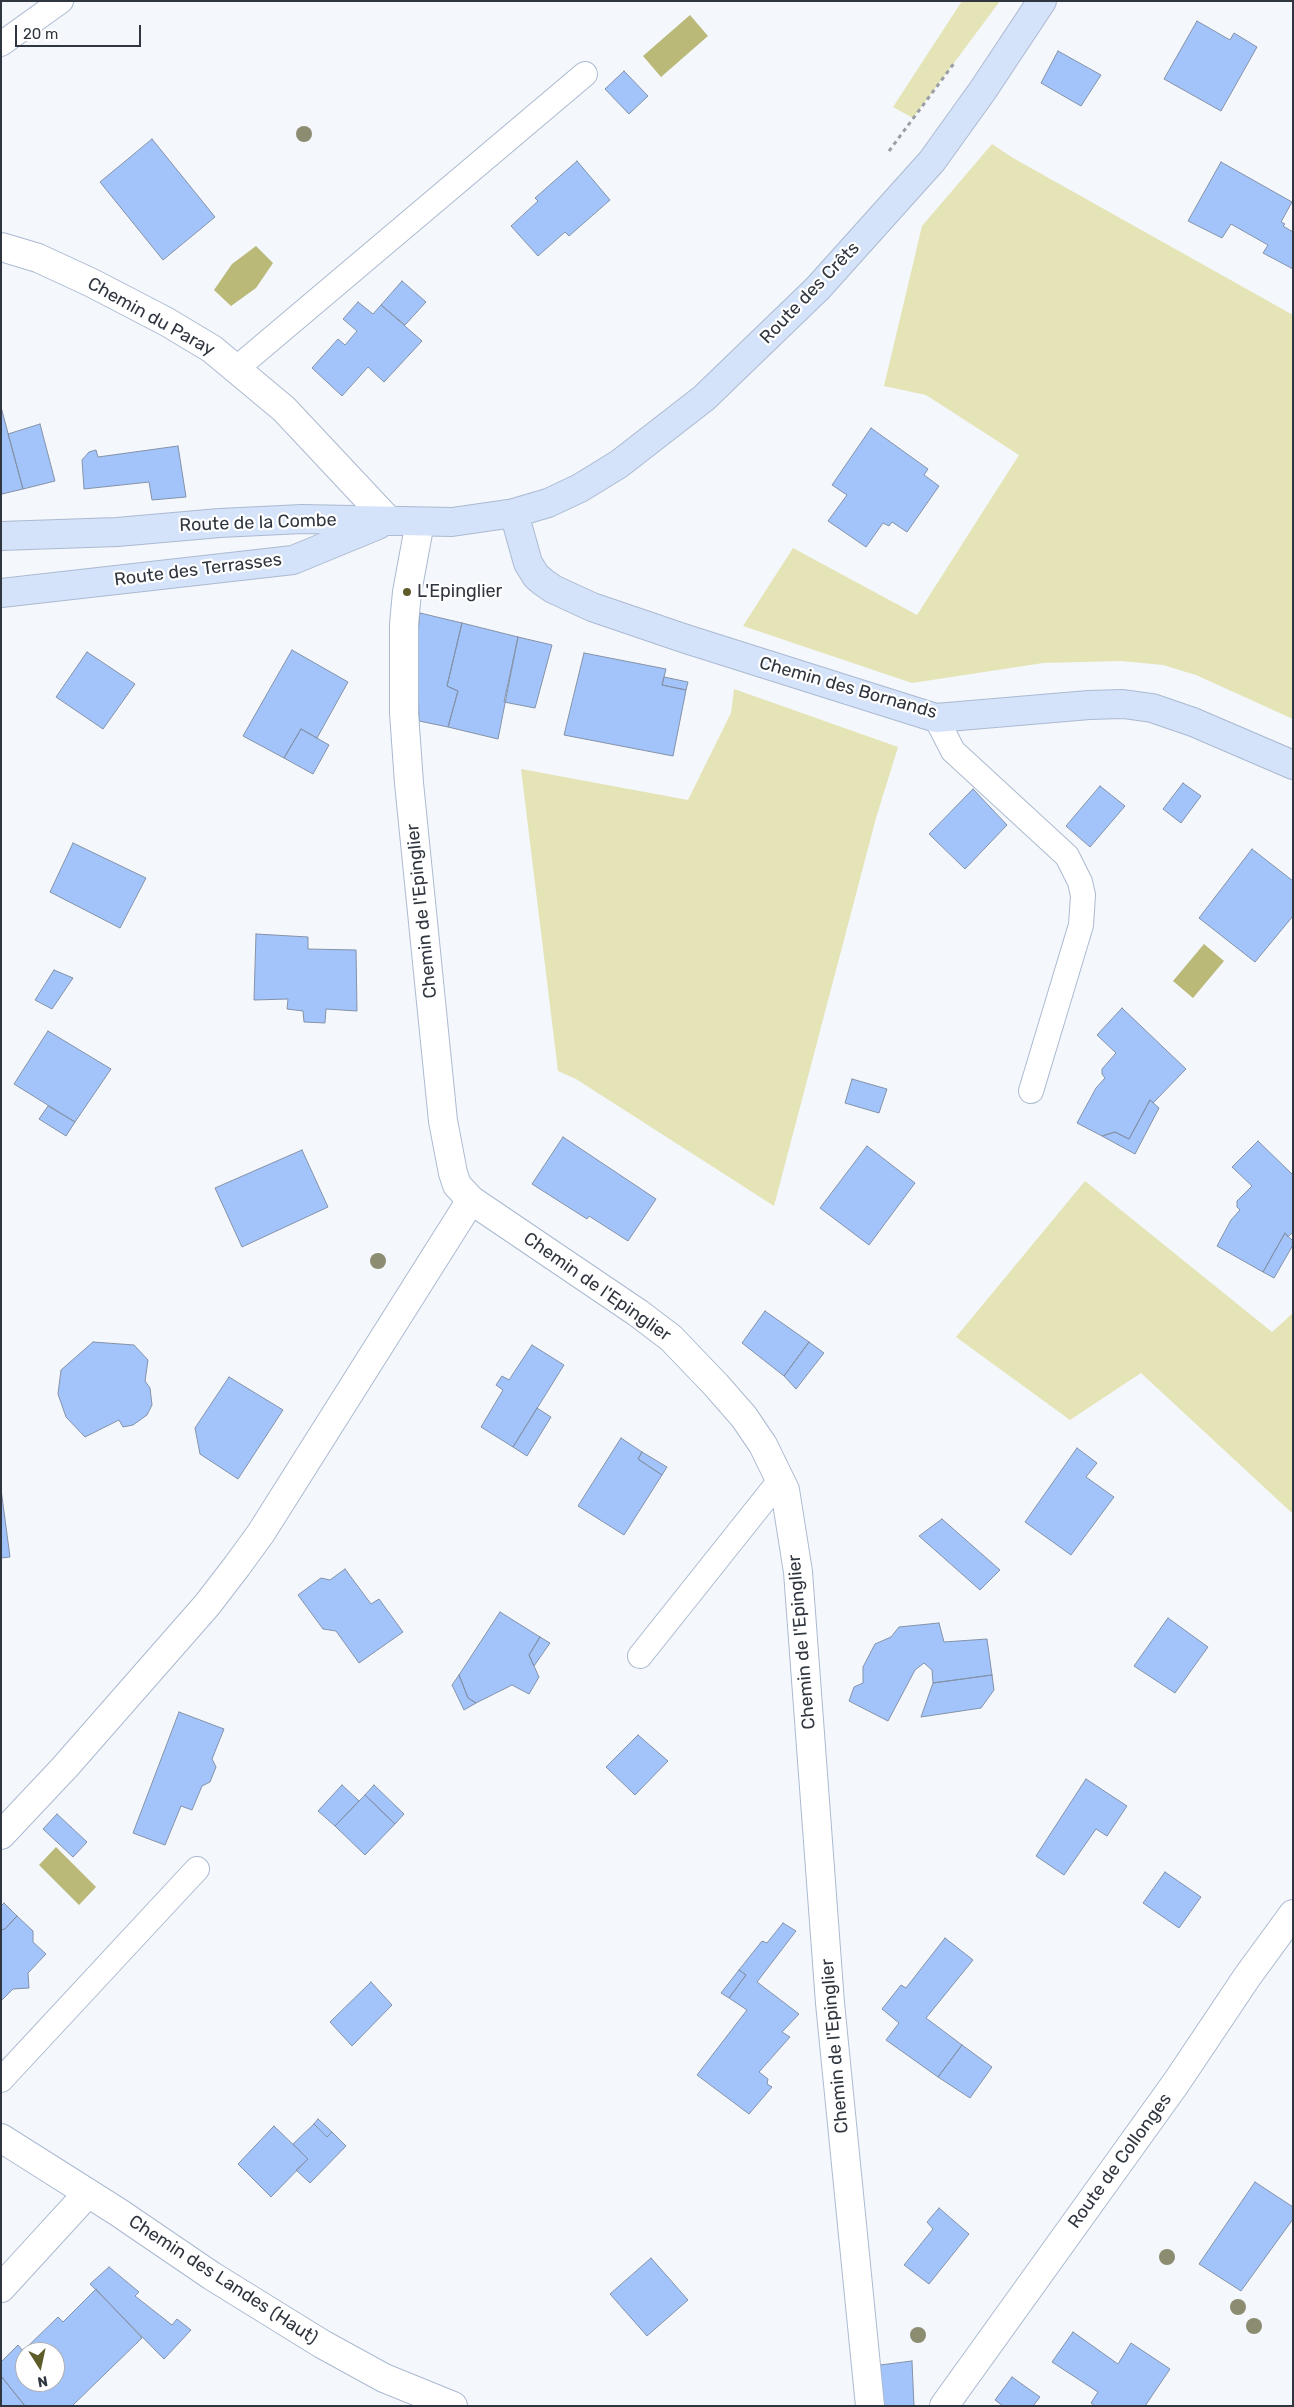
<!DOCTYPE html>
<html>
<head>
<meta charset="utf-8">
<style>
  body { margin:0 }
  #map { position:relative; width:1294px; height:2407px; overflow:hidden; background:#f4f7fc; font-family:Rubik,sans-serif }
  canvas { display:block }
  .frame { position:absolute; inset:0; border:2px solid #30363f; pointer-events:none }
  .north { position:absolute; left:15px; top:2342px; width:50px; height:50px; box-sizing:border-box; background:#fff; border:1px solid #acafb2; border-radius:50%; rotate:170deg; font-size:14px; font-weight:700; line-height:20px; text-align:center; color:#30363f }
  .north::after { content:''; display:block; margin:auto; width:18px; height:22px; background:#5e5d2a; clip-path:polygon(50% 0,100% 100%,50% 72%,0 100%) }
  .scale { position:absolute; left:15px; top:25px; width:126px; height:22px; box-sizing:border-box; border:2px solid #30363f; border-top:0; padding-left:6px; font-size:15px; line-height:18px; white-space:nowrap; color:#30363f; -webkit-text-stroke:4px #fff; paint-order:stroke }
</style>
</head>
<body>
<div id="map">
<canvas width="1294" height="2407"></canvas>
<div class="frame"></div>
<div class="north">N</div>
<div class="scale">20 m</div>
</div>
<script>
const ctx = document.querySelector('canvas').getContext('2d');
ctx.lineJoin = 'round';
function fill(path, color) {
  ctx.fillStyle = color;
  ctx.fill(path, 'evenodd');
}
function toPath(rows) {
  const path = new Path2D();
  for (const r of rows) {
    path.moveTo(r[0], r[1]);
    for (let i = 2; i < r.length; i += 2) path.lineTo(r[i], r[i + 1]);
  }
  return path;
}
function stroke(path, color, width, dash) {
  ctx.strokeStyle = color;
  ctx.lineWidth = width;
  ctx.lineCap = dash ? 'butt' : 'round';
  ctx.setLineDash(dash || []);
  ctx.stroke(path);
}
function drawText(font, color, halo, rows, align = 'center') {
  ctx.font = font + ' Rubik,sans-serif';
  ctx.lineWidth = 4.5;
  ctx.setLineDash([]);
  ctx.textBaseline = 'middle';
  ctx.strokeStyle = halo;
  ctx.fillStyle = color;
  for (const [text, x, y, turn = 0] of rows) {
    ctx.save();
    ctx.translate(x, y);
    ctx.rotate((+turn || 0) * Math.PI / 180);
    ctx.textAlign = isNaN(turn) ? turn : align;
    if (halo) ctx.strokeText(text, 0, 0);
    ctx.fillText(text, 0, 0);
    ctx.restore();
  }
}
fill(toPath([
  [962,1,1000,1,913,118,893,107],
  [992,144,1013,158,1293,315,1293,719,1196,675,1163,665,1121,661,1043,663,912,683,743,626,793,548,917,615,1019,455,926,395,884,386,922,226],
  [734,689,898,747,876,818,774,1206,576,1079,558,1071,521,769,688,800,731,713],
  [1085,1181,1272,1332,1293,1313,1293,1514,1141,1373,1070,1420,956,1337]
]), '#e4e4b6');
fill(toPath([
  [690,15,708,36,661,77,643,56],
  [256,246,273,263,256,288,231,306,214,290,232,264],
  [1204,944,1224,961,1193,998,1173,981],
  [56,1847,96,1887,79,1905,39,1865]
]), '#bab978');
const building = toPath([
  [1197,21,1230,40,1234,33,1257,47,1221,111,1164,79,1197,21],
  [1058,51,1101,75,1081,106,1041,83,1058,51],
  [624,71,648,96,629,114,605,89,624,71],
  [152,139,215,217,163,260,100,182,152,139],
  [577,161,610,200,569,236,565,232,538,256,511,226,538,201,535,198,577,161],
  [1221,162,1292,202,1281,222,1285,224,1283,226,1293,232,1293,269,1263,253,1268,245,1231,224,1222,238,1188,221,1221,162],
  [402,281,426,302,405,325,381,305,402,281],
  [358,302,373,314,381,305,422,341,384,382,368,367,342,396,312,368,338,339,345,345,357,331,343,319,358,302],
  [1,407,23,489,2,494,1,490,1,407],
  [40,424,55,481,23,489,8,434,40,424],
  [871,428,928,469,924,475,939,486,907,532,892,522,889,526,883,523,866,547,828,521,847,495,832,485,871,428],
  [178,446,186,497,152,500,149,482,84,489,82,460,89,452,96,450,98,457,178,446],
  [420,613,462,623,447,686,458,691,448,727,419,721,417,642,420,613],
  [462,623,518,637,498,739,448,727,458,691,447,686,462,623],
  [518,637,552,645,535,708,504,702,518,637],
  [292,650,348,682,317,738,301,729,284,758,243,736,292,650],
  [87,652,135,684,103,729,56,697,87,652],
  [584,653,666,669,662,685,686,690,673,756,564,735,584,653],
  [664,677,688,682,686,690,662,685,664,677],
  [301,729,329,745,313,774,284,758,301,729],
  [1183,783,1201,796,1181,823,1163,809,1183,783],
  [1100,786,1125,806,1090,847,1066,826,1100,786],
  [973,789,1007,825,965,869,929,834,973,789],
  [73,843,146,878,120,928,50,892,73,843],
  [1252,849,1293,881,1293,916,1255,962,1199,918,1252,849],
  [256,934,308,937,308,949,356,950,357,1011,326,1009,325,1023,304,1022,303,1011,287,1009,288,999,254,1000,256,934],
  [54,970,73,978,52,1009,35,1000,54,970],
  [1122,1008,1186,1069,1153,1103,1150,1100,1129,1139,1115,1132,1102,1136,1077,1123,1096,1088,1105,1078,1102,1074,1102,1069,1116,1053,1097,1035,1122,1008],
  [48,1031,111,1069,75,1122,14,1084,48,1031],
  [852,1079,887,1089,879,1113,845,1103,852,1079],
  [1150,1100,1159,1108,1135,1154,1102,1136,1115,1132,1129,1139,1150,1100],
  [48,1106,75,1122,66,1136,39,1119,48,1106],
  [563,1137,656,1199,628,1241,589,1216,587,1219,532,1184,563,1137],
  [1258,1141,1293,1175,1293,1232,1288,1237,1285,1233,1263,1272,1217,1246,1231,1220,1240,1210,1237,1207,1237,1201,1252,1186,1232,1167,1258,1141],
  [867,1146,915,1183,869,1245,820,1208,867,1146],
  [302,1150,328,1207,242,1247,215,1188,302,1150],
  [1285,1233,1293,1241,1293,1245,1274,1278,1263,1272,1285,1233],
  [765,1311,809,1342,784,1376,742,1343,765,1311],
  [93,1342,134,1345,148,1360,145,1381,150,1388,152,1405,147,1415,133,1425,123,1427,119,1420,85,1437,66,1417,58,1394,61,1370,93,1342],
  [809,1342,824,1353,796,1389,784,1376,809,1342],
  [532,1345,564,1365,513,1447,481,1427,503,1390,496,1385,502,1376,509,1380,532,1345],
  [229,1377,283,1410,238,1479,200,1454,195,1428,229,1377],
  [537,1408,551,1417,527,1456,513,1447,537,1408],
  [621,1438,642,1452,638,1459,662,1475,624,1535,578,1506,621,1438],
  [1077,1448,1097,1463,1086,1477,1114,1497,1071,1555,1025,1522,1077,1448],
  [642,1452,667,1467,662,1475,638,1459,642,1452],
  [1,1489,10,1557,1,1558,1,1489],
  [942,1519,1000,1570,980,1590,919,1536,942,1519],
  [345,1569,371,1604,379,1599,403,1632,359,1663,336,1631,323,1629,298,1595,321,1578,330,1580,345,1569],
  [500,1612,540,1637,529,1655,539,1677,529,1694,512,1685,476,1703,468,1698,459,1675,500,1612],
  [1168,1618,1208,1647,1175,1693,1134,1666,1168,1618],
  [939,1623,944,1642,987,1639,992,1675,933,1683,932,1670,924,1663,915,1670,888,1721,849,1701,854,1687,863,1683,863,1667,875,1644,891,1637,899,1627,939,1623],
  [540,1637,550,1643,534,1666,529,1655,540,1637],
  [459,1675,468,1698,476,1703,464,1710,452,1685,459,1675],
  [992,1675,994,1690,981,1708,921,1717,933,1683,992,1675],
  [179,1712,224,1729,212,1759,216,1767,210,1782,202,1786,192,1810,181,1806,165,1845,133,1833,179,1712],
  [638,1735,668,1761,635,1795,606,1767,638,1735],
  [1086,1779,1127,1806,1107,1836,1096,1829,1064,1875,1036,1856,1086,1779],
  [342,1785,359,1801,335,1826,318,1811,342,1785],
  [374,1785,404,1814,395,1824,365,1795,374,1785],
  [365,1795,395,1824,365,1855,335,1826,365,1795],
  [57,1814,87,1842,73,1857,43,1829,57,1814],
  [1165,1872,1201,1897,1179,1928,1143,1903,1165,1872],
  [4,1903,17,1916,5,1929,1,1930,1,1906,4,1903],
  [17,1916,33,1931,33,1942,46,1954,28,1973,29,1988,13,1989,1,2001,1,1930,5,1929,17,1916],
  [783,1923,796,1931,757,1982,799,2014,782,2032,790,2037,759,2072,768,2079,767,2084,772,2087,749,2114,697,2075,747,2010,729,1998,746,1975,739,1970,762,1941,767,1943,783,1923],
  [945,1938,973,1960,926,2018,962,2045,938,2077,886,2040,899,2023,882,2009,901,1985,906,1988,945,1938],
  [739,1970,746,1975,729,1998,721,1993,739,1970],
  [371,1982,392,2005,352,2046,330,2022,371,1982],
  [962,2045,992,2067,970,2098,938,2077,962,2045],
  [318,2119,332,2132,327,2137,314,2124,318,2119],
  [314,2124,327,2137,332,2132,346,2146,310,2183,296,2170,308,2159,293,2144,314,2124],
  [274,2126,308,2159,271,2197,238,2164,274,2126],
  [1255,2182,1293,2207,1293,2219,1241,2291,1199,2264,1255,2182],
  [939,2208,969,2234,929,2284,904,2265,933,2229,927,2222,939,2208],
  [651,2258,688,2300,647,2336,610,2294,651,2258],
  [109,2267,139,2292,135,2296,172,2325,177,2319,191,2330,164,2359,90,2284,109,2267],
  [96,2289,142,2338,72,2406,25,2406,1,2376,1,2362,18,2345,23,2351,58,2317,63,2322,96,2289],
  [25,2352,55,2352,55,2382,25,2382,25,2352],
  [1073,2332,1118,2364,1131,2343,1170,2369,1145,2406,1095,2406,1091,2403,1098,2392,1052,2362,1073,2332],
  [912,2361,914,2406,883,2406,880,2365,912,2361],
  [1,2376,25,2406,1,2406,1,2376],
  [1012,2377,1040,2397,1033,2406,1003,2406,995,2400,1012,2377]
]);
fill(building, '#a2c4fb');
stroke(building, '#8492a8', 1);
const lane = toPath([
  [1,44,61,1],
  [237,368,585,74],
  [936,718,953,751,1067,856,1080,882,1083,895,1081,925,1031,1091],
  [640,1656,781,1479],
  [1,2080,197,1869]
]);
const street = toPath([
  [1,247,38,258,92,283,167,322,212,349,284,409,389,521],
  [420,522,407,592,404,624,404,713,409,783,443,1121,453,1173,457,1185,471,1200,638,1313,671,1338,716,1385,744,1417,763,1445,785,1490,798,1572,830,2003,870,2406],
  [1,1835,65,1767,207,1605,237,1566,261,1533,471,1200],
  [1,2138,118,2212,212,2276,322,2344,384,2378,453,2406],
  [1,2288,88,2193],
  [944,2406,1176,2083,1247,1977,1293,1914]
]);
const secondary = toPath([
  [514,513,528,563,536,576,543,582,553,589,592,607,686,639,936,718,1089,705,1123,704,1152,708,1193,722,1293,765],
  [1,536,117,532,220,523,302,519,452,522,514,513,548,503,580,488,619,464,704,398,818,288,932,161,983,90,1042,1],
  [1,593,293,560,378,525]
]);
stroke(lane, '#abbad1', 26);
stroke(street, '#abbad1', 30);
stroke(secondary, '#abbad1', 30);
stroke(toPath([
  [889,151,955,62]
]), '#9a9ea5', 3, [4, 4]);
stroke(lane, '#fff', 24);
stroke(street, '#fff', 28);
stroke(secondary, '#d4e2fa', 28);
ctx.fillStyle = '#8c8c71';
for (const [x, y] of [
  [304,134],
  [378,1261],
  [1167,2257],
  [1238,2307],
  [1254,2326],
  [918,2335]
]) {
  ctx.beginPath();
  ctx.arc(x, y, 8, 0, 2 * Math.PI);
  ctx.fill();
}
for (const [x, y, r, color] of [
  [407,592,5,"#5e5d2a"]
]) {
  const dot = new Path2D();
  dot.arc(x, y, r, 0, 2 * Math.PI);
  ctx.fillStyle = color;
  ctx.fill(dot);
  stroke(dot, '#fff', 2);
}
drawText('18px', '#30363f', '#fff', [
  ["Route des Crêts",810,293,-46],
  ["Chemin du Paray",151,317,29],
  ["Route de la Combe",258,523,-2],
  ["Route des Terrasses",198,570,-7],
  ["Chemin des Bornands",848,688,16],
  ["Chemin de l'Epinglier",422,911,-96],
  ["Chemin de l'Epinglier",597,1287,35],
  ["Chemin de l'Epinglier",802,1642,-95],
  ["Chemin de l'Epinglier",835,2046,-95],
  ["Route de Collonges",1120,2161,-54],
  ["Chemin des Landes (Haut)",223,2280,33]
]);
drawText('18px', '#30363f', '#fff', [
  ["L'Epinglier",417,592]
], 'left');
</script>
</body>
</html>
